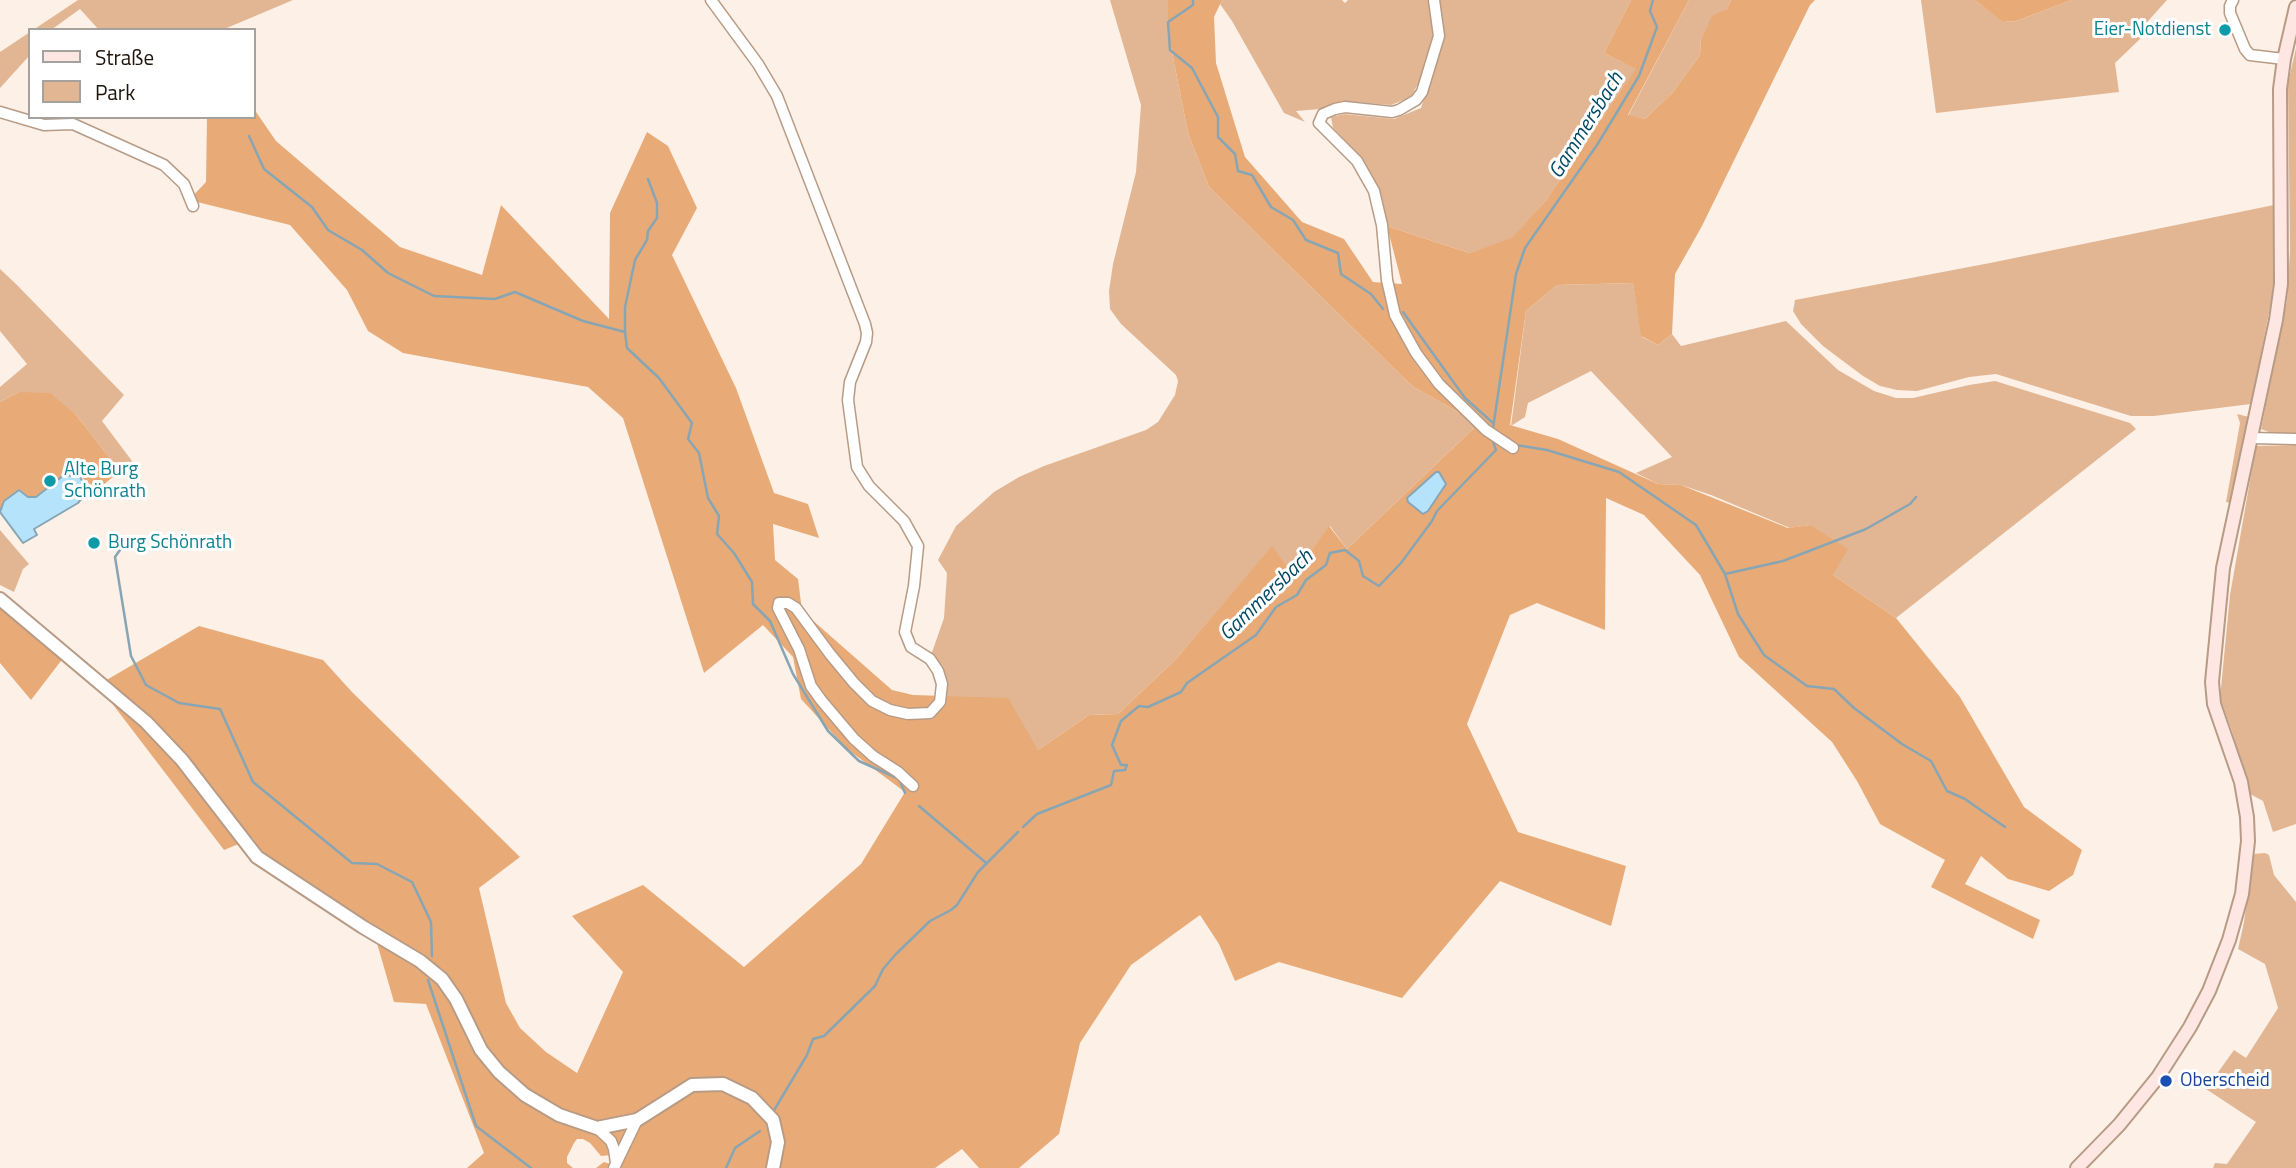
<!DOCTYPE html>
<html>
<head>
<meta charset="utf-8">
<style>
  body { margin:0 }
  #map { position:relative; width:2296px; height:1168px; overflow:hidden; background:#fcf0e7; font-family:"Titillium Web",sans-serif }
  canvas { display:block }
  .legend { position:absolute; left:28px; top:28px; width:228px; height:91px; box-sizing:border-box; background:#fff; border:2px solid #a5a19d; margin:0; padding:9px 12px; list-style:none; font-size:21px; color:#1e140b }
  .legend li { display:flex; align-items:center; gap:14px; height:35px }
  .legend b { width:35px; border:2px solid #a5a19d }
</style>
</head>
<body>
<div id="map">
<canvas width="2296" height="1168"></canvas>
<ul class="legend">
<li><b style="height:9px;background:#fee6e2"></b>Straße</li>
<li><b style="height:19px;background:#e2b693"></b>Park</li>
</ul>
</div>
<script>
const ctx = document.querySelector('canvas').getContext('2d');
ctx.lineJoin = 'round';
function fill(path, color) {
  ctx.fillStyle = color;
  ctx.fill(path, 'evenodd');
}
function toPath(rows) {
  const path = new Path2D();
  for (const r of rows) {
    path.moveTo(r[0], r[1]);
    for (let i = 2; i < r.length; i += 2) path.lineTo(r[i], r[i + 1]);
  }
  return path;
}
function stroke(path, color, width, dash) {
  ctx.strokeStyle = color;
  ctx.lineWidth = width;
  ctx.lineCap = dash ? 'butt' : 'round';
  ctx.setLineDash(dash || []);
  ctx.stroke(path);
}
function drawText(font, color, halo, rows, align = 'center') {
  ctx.font = font + ' "Titillium Web",sans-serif';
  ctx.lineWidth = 6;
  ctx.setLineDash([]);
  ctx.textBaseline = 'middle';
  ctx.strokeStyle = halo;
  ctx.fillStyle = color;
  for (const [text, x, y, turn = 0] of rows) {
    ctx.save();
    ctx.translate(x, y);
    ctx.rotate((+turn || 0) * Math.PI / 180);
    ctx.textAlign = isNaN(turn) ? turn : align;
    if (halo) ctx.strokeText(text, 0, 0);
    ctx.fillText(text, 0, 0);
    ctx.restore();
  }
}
fill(toPath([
  [78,0,293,0,222,30,99,30,80,9,51,30,33,30],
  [1110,0,1168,0,1168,32,1188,133,1209,187,1412,386,1465,416,1475,427,1347,549,1330,526,1295,576,1272,547,1176,659,1118,714,1089,715,1038,750,941,696,930,658,944,618,947,573,938,560,956,526,994,492,1019,477,1044,466,1146,430,1158,422,1175,395,1178,381,1176,375,1121,324,1110,309,1109,291,1113,264,1136,172,1141,105],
  [1222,0,1342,0,1345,3,1348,0,1429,0,1433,37,1419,82,1411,97,1391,105,1344,101,1320,109,1296,111,1305,122,1284,113,1232,21,1220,4],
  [1440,0,1631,0,1604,53,1637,69,1546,200,1512,239,1469,253,1387,226,1378,188,1362,158,1333,128,1331,117,1344,114,1394,119,1421,108,1444,38],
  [1689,0,1731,0,1727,9,1701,40,1700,55,1673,92,1645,119,1628,116],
  [1921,0,1975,0,2004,22,2016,21,2072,0,2167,0,2140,30,2140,39,2115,63,2119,92,1936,113],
  [30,32,30,55,0,88,0,52],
  [2296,48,2296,433,2274,434,2261,429,2287,300,2290,250,2288,83],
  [2274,205,2276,277,2251,404,2154,416,2131,416,1996,374,1969,377,1917,391,1897,390,1880,386,1863,376,1823,346,1801,324,1793,311,1795,300,1990,263],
  [0,269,17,285,124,395,102,421,132,461,120,471,76,415,19,392,0,402,0,387,27,364,0,331],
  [1633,283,1642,337,1658,345,1672,334,1681,346,1786,321,1838,370,1874,391,1896,398,1913,398,1969,385,1995,381,2130,423,2136,429,1896,618,1833,575,1810,525,1790,528,1711,495,1681,485,1658,484,1636,473,1672,457,1591,371,1528,403,1525,417,1511,426,1526,311,1557,285],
  [2237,414,2249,417,2231,503,2226,502,2240,423],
  [2296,445,2296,824,2273,832,2263,801,2250,794,2232,731,2220,698,2230,595,2256,446],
  [0,530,29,564,23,569,14,592,0,585],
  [2265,853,2269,855,2274,875,2296,902,2296,1168,2213,1168,2215,1163,2227,1164,2256,1122,2206,1089,2234,1050,2246,1058,2278,1008,2265,964,2238,949,2244,922,2253,854]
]), '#e2b693');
fill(toPath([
  [1168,0,1222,0,1214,17,1216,63,1245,157,1302,222,1344,239,1373,282,1402,284,1387,226,1469,253,1512,238,1546,200,1636,69,1604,53,1631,0,1689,0,1628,115,1645,119,1673,92,1700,55,1701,40,1712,16,1727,9,1731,0,1815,0,1810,5,1702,226,1675,274,1672,334,1658,345,1641,336,1633,283,1557,285,1526,311,1510,425,1558,439,1658,484,1681,485,1788,528,1810,525,1848,549,1833,575,1896,618,1960,697,2024,807,2082,850,2073,875,2049,891,2008,879,1981,856,1965,884,2040,920,2033,939,1931,887,1945,860,1880,824,1857,781,1832,742,1739,657,1700,575,1644,515,1606,498,1605,630,1537,603,1510,615,1467,724,1518,832,1626,866,1611,926,1500,881,1402,998,1279,962,1235,981,1219,944,1200,915,1131,965,1080,1043,1059,1134,1019,1168,979,1168,962,1149,935,1168,596,1168,604,1162,610,1164,612,1155,601,1156,590,1143,583,1139,577,1139,574,1143,567,1157,567,1163,573,1168,467,1168,484,1153,426,1004,394,1002,372,926,261,854,253,838,224,850,98,685,199,626,323,660,352,692,520,857,479,888,506,1003,520,1028,546,1052,577,1073,623,972,572,916,643,885,744,967,861,864,905,792,847,749,801,699,793,657,763,625,704,673,623,418,588,387,403,353,368,331,347,290,290,225,189,200,206,182,207,117,254,117,254,109,276,141,400,247,482,275,501,205,609,319,610,213,647,132,668,146,697,208,672,255,736,388,774,493,808,504,819,538,773,524,775,560,798,579,802,611,892,690,913,695,1008,698,1038,750,1089,715,1118,714,1176,659,1272,546,1294,575,1329,526,1347,549,1474,428,1465,416,1412,386,1209,187,1188,133,1168,32],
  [1975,0,2072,0,2016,21,2003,22],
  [19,392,50,393,76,415,120,471,97,490,80,476,64,475,36,496,28,496,19,489,3,501,0,512,0,402],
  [0,604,64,657,31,700,0,663]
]), '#e8ab78');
const water = toPath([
  [1436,472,1439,472,1446,484,1428,511,1423,514,1408,502,1407,498,1436,472],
  [64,475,80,477,88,491,78,503,34,529,37,535,23,543,0,512,4,501,19,490,28,497,36,497,64,475]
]);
fill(water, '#b5e3fc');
stroke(water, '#88a5b4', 2);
stroke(toPath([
  [1193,0,1193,5,1168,22,1170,50,1192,68,1218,117,1218,137,1235,154,1238,171,1252,175,1271,207,1293,220,1306,240,1338,253,1341,274,1371,294,1383,309],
  [249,136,264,169,312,207,328,230,362,250,388,273,434,296,495,299,515,292,583,321,625,332,627,348,659,378,692,423,688,439,699,453,708,498,719,516,717,534,734,553,752,582,753,604,770,621,793,674,828,731,859,761,899,779,905,793],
  [1403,312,1465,398,1493,423],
  [625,331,625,307,635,260,647,240,648,231,657,218,657,203,648,179],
  [1493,428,1516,274,1525,248,1597,145,1639,76,1657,27,1650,11,1653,0],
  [1516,445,1547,450,1619,472,1696,525,1725,574,1738,614,1764,655,1807,686,1834,689,1854,708,1902,744,1931,761,1947,791,1965,799,2005,827],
  [122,547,115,557,131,656,146,685,179,703,220,709,253,782,352,863,377,864,412,882,431,922,432,956],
  [1725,574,1783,561,1866,529,1910,504,1916,497],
  [919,806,985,862],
  [1023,827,1037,814,1111,785,1114,771,1125,770,1127,765,1121,765,1112,745,1121,721,1139,706,1148,707,1181,692,1187,683,1256,635,1276,607,1297,595,1306,580,1326,565,1330,553,1345,550,1359,561,1363,576,1379,586,1401,563,1432,521,1437,511,1496,450,1492,439],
  [428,980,476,1126,531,1168],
  [773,1112,807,1055,813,1039,824,1036,875,986,883,969,896,954,930,921,951,910,957,905,978,872,1018,832],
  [726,1168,735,1148,760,1131]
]), '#88a5b4', 2.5);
const minor = toPath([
  [711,0,758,64,777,96,865,324,867,333,866,342,850,382,848,400,857,467,869,486,904,521,918,546,914,586,905,632,911,647,930,659,938,671,942,684,940,702,930,713,908,714,890,710,872,701,854,683,830,654,796,608,788,603,779,603,778,608,799,649,811,686,821,700,854,739,873,756,898,772,913,786],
  [1434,0,1439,36,1422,92,1416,100,1399,110,1392,112,1345,107,1335,109,1323,114,1319,123,1357,161,1374,191,1382,225,1387,280,1395,315,1416,353,1439,384,1486,430,1513,448],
  [2233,0,2230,6,2230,13,2245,49,2250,55,2284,59],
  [0,112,44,125,73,124,164,165,184,184,193,206],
  [2250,438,2296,439],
  [597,1128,611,1141,614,1149,616,1163],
  [614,1168,637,1120]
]);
const tertiary = toPath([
  [0,599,146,722,182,760,257,857,363,927,420,961,442,979,456,999,481,1050,499,1072,525,1095,559,1115,597,1128,637,1120,692,1085,723,1084,752,1098,773,1120,778,1142,773,1168]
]);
const secondary = toPath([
  [2077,1168,2119,1125,2158,1077,2190,1027,2209,991,2229,940,2242,894,2248,841,2247,817,2241,782,2214,704,2212,682,2223,568,2276,320,2281,284,2280,89,2284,59,2296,7]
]);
stroke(minor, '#b89b85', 13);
stroke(tertiary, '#b89b85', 16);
stroke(secondary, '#b89b85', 16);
stroke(minor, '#fff', 10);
stroke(tertiary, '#fff', 12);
stroke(secondary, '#fee6e2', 12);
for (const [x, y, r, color] of [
  [2225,30,7,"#0f9aa8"],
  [50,481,7,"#0f9aa8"],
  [94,543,7,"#0f9aa8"],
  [2166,1081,7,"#1a4fb4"]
]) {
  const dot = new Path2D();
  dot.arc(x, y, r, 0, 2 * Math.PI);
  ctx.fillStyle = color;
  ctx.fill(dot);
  stroke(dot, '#fff', 2.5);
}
drawText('19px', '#0d838f', '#fff', [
  ["Eier-Notdienst",2211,30,"right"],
  ["Alte Burg",64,470],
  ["Schönrath",64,492],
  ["Burg Schönrath",108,543]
], 'left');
drawText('19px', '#164399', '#fff', [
  ["Oberscheid",2180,1081]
], 'left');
drawText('italic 21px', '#034964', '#fff', [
  ["Gammersbach",1587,126,-58],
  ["Gammersbach",1267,596,-44]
]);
</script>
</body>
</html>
